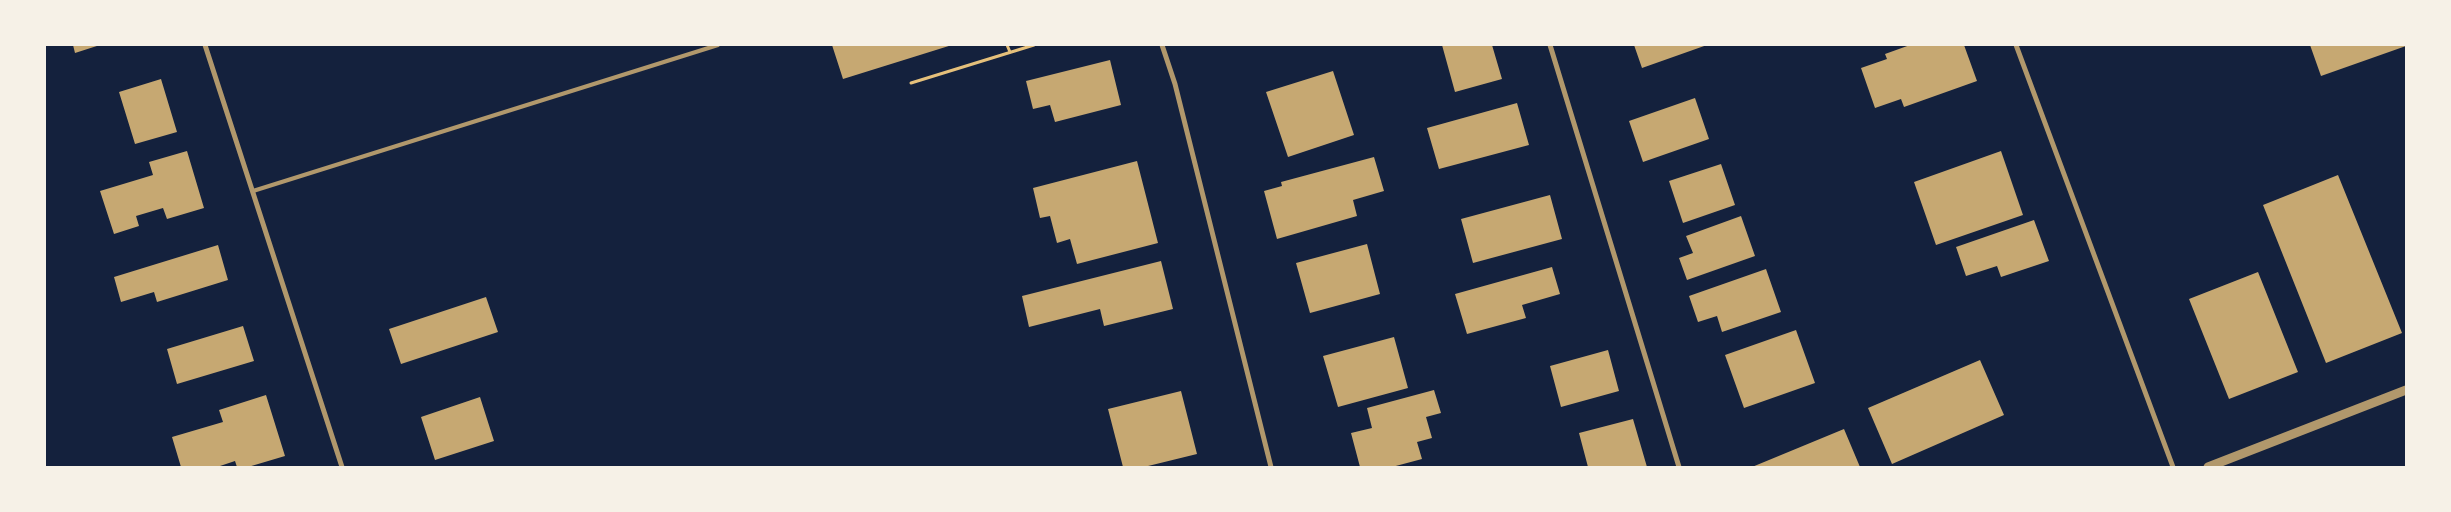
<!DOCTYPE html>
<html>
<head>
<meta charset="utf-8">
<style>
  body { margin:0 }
  #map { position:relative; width:2451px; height:512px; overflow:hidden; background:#14213d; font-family:"Source Serif 4",serif }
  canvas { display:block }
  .frame { position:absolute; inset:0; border:46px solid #f6f1e7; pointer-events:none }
</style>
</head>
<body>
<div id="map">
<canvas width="2451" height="512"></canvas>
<div class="frame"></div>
</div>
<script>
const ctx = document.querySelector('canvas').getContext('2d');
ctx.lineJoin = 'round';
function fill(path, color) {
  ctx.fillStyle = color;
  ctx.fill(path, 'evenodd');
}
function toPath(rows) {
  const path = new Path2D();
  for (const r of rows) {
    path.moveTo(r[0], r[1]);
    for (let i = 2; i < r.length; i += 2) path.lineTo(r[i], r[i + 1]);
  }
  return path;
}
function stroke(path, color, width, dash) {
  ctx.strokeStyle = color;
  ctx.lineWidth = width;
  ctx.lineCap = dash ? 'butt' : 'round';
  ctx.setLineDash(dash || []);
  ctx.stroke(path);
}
fill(toPath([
  [73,45,100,45,75,53],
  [832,45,952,45,843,79],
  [1442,45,1492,45,1502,79,1455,92],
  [1634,45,1707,45,1642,68],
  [1910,45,1964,45,1977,81,1904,107,1901,99,1875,108,1861,68,1887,59,1885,54],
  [2310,45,2406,45,2406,46,2321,76],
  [1110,60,1121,105,1055,122,1050,105,1033,109,1026,81],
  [1333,71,1354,135,1288,157,1266,92],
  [161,79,177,132,135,144,119,92],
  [1695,98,1709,139,1643,162,1629,121],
  [1517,103,1529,145,1439,169,1427,128],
  [187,151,204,208,167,219,163,208,136,216,139,226,114,234,100,191,153,175,149,162],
  [2001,151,2023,215,1936,245,1914,182],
  [1374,157,1384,191,1353,200,1357,216,1277,239,1264,191,1282,186,1281,182],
  [1137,161,1158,243,1077,264,1070,239,1057,243,1050,216,1040,218,1033,188],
  [1721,164,1735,205,1683,223,1669,181],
  [2338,175,2402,333,2326,363,2263,205],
  [1550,195,1562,239,1473,263,1461,219],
  [1741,216,1755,256,1687,280,1679,258,1693,253,1686,236],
  [2034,220,2049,261,2001,277,1997,266,1966,276,1956,247],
  [1367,244,1380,294,1310,313,1296,263],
  [218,245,228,280,157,302,154,292,121,302,114,277],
  [1161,261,1173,309,1104,326,1100,309,1029,327,1022,296],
  [1552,267,1560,294,1522,305,1526,318,1467,334,1455,294],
  [1766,269,1781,312,1722,332,1717,316,1698,322,1689,296],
  [2258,272,2298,372,2229,399,2189,299],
  [486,297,498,332,401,364,389,329],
  [243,326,254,361,177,384,167,349],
  [1796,330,1815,383,1744,408,1725,355],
  [1394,337,1408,388,1338,407,1323,356],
  [1608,350,1619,391,1561,407,1550,366],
  [1980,360,2004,415,1892,464,1868,408],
  [1434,390,1441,413,1426,417,1432,438,1417,442,1422,459,1392,467,1360,467,1351,433,1372,428,1367,408],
  [1181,391,1197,454,1144,467,1123,467,1108,409],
  [266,395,285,456,248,467,237,467,235,461,217,467,181,467,172,437,223,422,219,410],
  [480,397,494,441,435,460,421,417],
  [1633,419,1647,467,1588,467,1579,433],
  [1844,429,1860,467,1752,467]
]), '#c6a872');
stroke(toPath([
  [1007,45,1010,52],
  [911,83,1034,45]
]), '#e5c07b', 3);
stroke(toPath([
  [253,191,718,45]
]), '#b1986c', 4);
stroke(toPath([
  [205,45,342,467],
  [1162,45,1175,84,1271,467],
  [1550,45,1679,467],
  [2016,45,2173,467]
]), '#b1986c', 5);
stroke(toPath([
  [2208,467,2406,390]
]), '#b1986c', 9);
</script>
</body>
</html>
